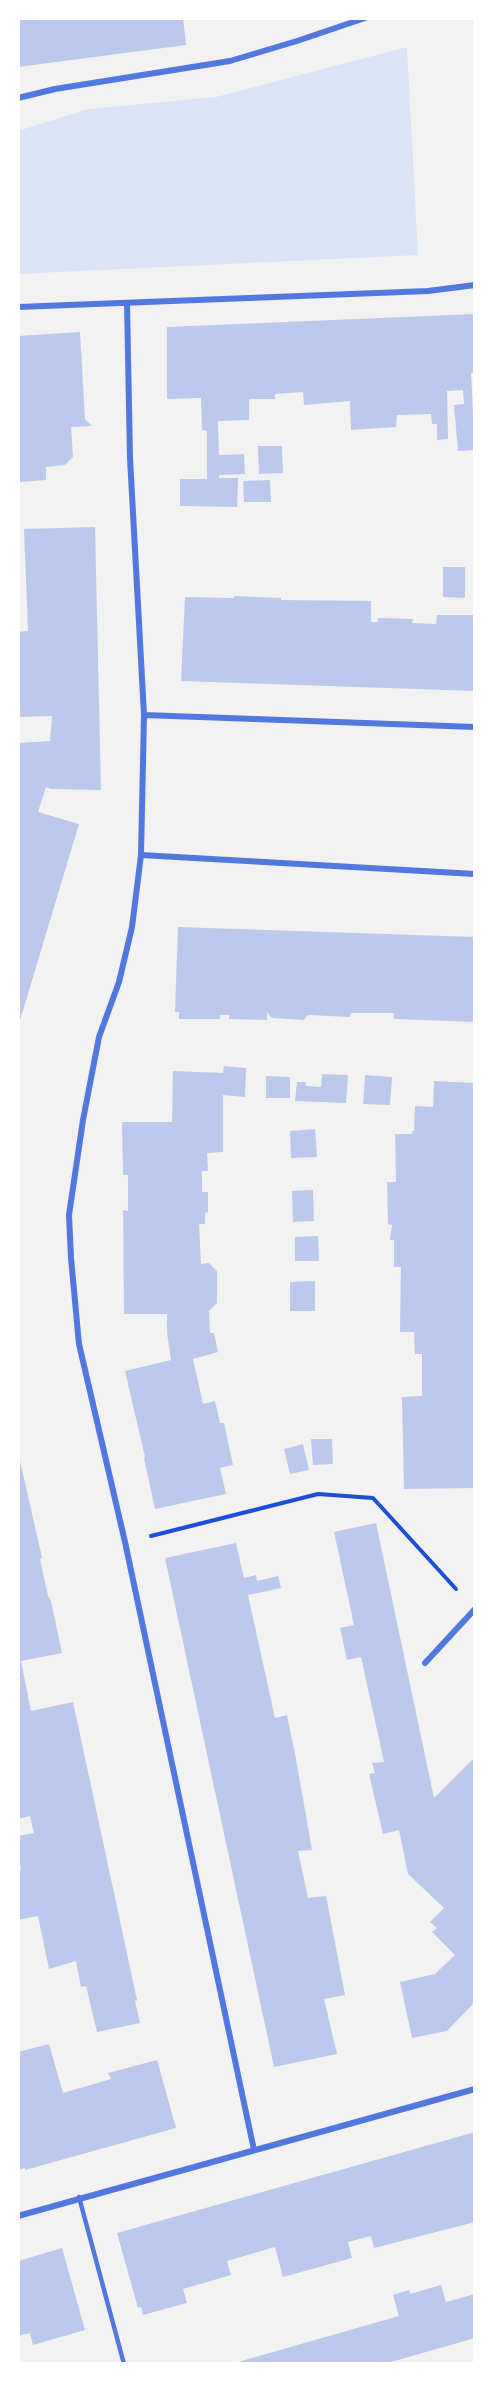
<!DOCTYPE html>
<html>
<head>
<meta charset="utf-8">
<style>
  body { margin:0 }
  #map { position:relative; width:493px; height:2382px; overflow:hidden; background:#f2f2f2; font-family:"Alegreya Sans",sans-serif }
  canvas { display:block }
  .frame { position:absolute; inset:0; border:20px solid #fff; pointer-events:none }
</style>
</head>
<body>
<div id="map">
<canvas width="493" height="2382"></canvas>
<div class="frame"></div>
</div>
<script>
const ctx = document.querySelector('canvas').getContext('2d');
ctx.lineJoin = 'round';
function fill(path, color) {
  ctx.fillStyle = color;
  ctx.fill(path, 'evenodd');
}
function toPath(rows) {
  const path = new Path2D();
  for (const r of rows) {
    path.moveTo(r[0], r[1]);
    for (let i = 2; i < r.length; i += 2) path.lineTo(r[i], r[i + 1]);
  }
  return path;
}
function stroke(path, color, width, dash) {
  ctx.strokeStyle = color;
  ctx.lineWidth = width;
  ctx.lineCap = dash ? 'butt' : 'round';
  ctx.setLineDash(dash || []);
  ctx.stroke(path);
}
fill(toPath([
  [407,47,418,255,18,274,18,131,88,109,216,97]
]), '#dbe4f7');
fill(toPath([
  [18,18,183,18,186,45,18,67],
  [475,314,475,373,471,373,475,450,458,451,454,405,464,404,463,390,447,391,448,439,437,440,437,424,432,424,431,414,397,415,396,427,351,430,350,401,304,405,303,392,275,394,275,399,249,399,249,420,218,421,219,455,244,454,245,474,219,475,219,478,238,478,237,507,180,506,180,479,207,479,207,431,202,430,201,398,167,399,167,327],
  [80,332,85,419,92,426,71,427,73,457,65,465,46,467,46,480,20,482,18,336],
  [258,446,282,446,283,473,259,474],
  [270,480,271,502,244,502,243,481],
  [95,527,101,790,51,789,46,787,38,812,79,824,18,1027,18,743,50,741,52,716,18,717,18,632,28,631,24,529],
  [443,567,465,567,465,598,443,597],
  [234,596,281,598,281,600,371,601,371,622,378,622,378,618,413,619,412,623,436,624,437,615,475,615,475,691,181,681,185,597,234,598],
  [178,927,475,937,475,1022,394,1019,394,1013,351,1013,350,1017,308,1015,304,1020,272,1018,267,1012,267,1020,229,1019,229,1015,220,1015,220,1019,179,1019,179,1012,175,1012],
  [224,1066,246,1068,245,1097,223,1095,223,1152,207,1153,208,1171,202,1171,202,1192,208,1192,208,1212,205,1213,205,1224,199,1224,201,1264,209,1263,217,1271,217,1303,209,1311,210,1333,214,1333,218,1352,193,1359,203,1404,215,1401,220,1423,224,1423,233,1465,220,1468,226,1494,155,1509,144,1458,145,1457,125,1371,171,1360,167,1333,167,1314,124,1314,123,1210,128,1211,128,1175,123,1175,123,1172,122,1122,172,1122,173,1071,223,1073],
  [322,1074,348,1075,346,1103,295,1101,297,1082,306,1082,306,1086,321,1087],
  [365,1075,392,1077,390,1105,363,1104],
  [266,1076,290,1077,290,1098,266,1098],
  [434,1081,475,1083,475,1488,404,1489,402,1397,422,1396,422,1354,415,1354,414,1332,400,1332,401,1267,394,1267,394,1240,390,1240,392,1225,388,1224,387,1182,396,1182,395,1134,412,1134,412,1131,414,1131,415,1106,433,1107],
  [315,1129,317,1157,291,1158,290,1131],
  [313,1190,314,1221,293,1222,292,1191],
  [318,1236,319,1261,295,1261,295,1237],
  [315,1281,315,1311,290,1311,290,1282],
  [311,1439,332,1439,333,1464,313,1465],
  [303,1444,309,1470,290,1474,284,1449],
  [18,1452,41,1553,42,1558,40,1559,48,1596,51,1601,62,1653,21,1661,31,1711,73,1702,137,2000,135,2001,140,2023,97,2032,86,1986,81,1987,76,1961,49,1969,38,1916,18,1920,18,1870,21,1870,18,1856,18,1836,34,1833,30,1816,18,1819,18,1768,20,1767,18,1759],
  [376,1523,434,1798,475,1757,475,2002,447,2031,412,2038,400,1982,435,1974,455,1955,432,1932,437,1928,430,1922,444,1908,408,1874,399,1830,383,1834,369,1774,375,1773,372,1763,384,1762,361,1657,347,1660,340,1628,354,1625,334,1532],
  [236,1543,244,1578,256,1575,257,1581,278,1576,281,1588,248,1595,275,1718,287,1715,296,1759,312,1850,298,1851,308,1898,326,1896,345,1995,324,1999,337,2054,274,2067,165,1558],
  [49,2044,63,2093,111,2079,108,2073,157,2060,176,2128,25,2170,25,2168,18,2170,18,2052],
  [475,2132,475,2222,374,2248,371,2236,348,2242,352,2258,283,2277,275,2247,227,2261,231,2275,183,2289,187,2303,143,2315,141,2307,138,2308,117,2233],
  [62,2248,85,2330,33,2345,30,2333,18,2336,18,2261],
  [441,2285,446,2302,475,2294,475,2338,384,2364,231,2364,399,2316,393,2295,409,2290,410,2294]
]), '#bdc9ec');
stroke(toPath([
  [151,1536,318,1494,373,1498,456,1589]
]), '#1d4ed8', 4);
stroke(toPath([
  [79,2197,124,2364]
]), '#5277de', 4.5);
stroke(toPath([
  [18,98,55,89,230,61,297,41,365,18],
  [127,303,130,458,144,715,141,855,132,927,119,982,99,1037,83,1120,69,1215,71,1258,79,1344,125,1542,254,2150],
  [18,307,428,291,475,285],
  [144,715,475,727],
  [141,855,475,874],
  [425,1663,475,1609],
  [18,2216,475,2089]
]), '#5277de', 6);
</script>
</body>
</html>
